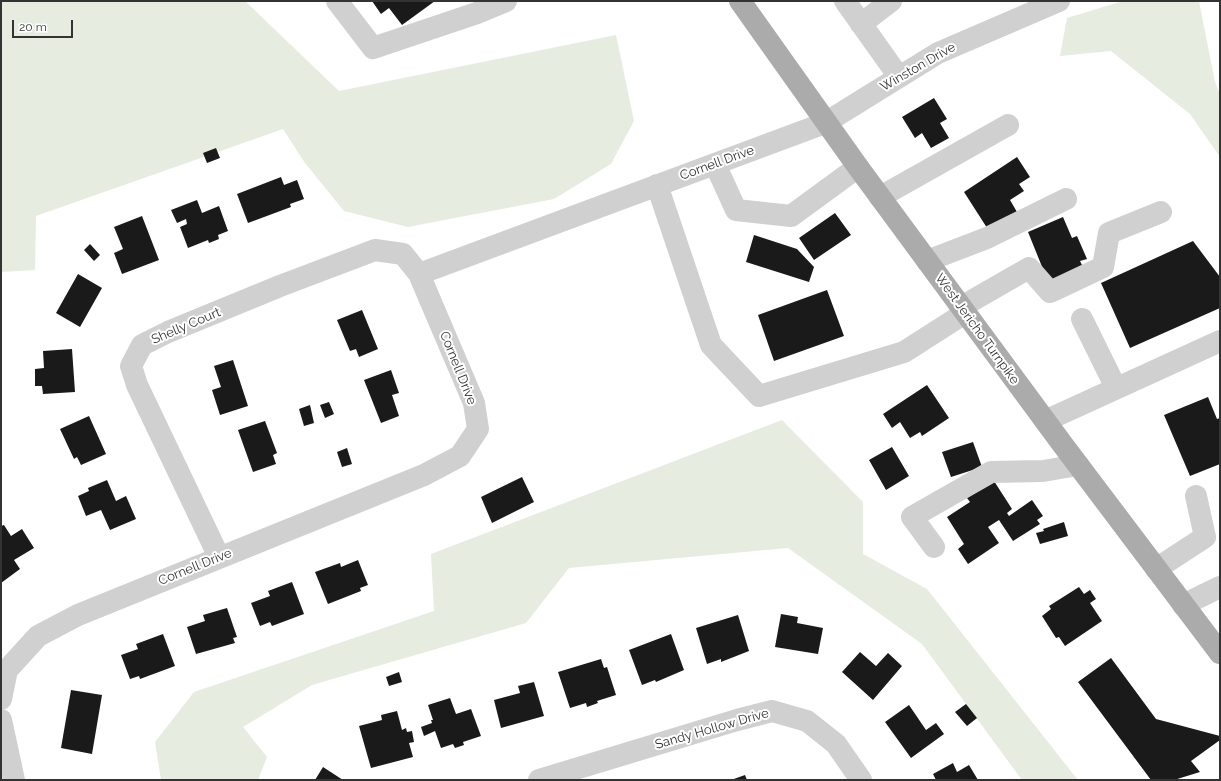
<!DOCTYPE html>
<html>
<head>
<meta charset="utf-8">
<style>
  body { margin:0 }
  #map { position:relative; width:1221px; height:781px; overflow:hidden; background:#fff; font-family:Raleway,sans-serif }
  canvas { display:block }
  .frame { position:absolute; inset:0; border:2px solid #333; pointer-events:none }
  .scale { position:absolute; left:12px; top:20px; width:61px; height:18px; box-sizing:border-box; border:2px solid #333; border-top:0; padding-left:5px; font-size:12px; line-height:14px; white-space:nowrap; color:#333; -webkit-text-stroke:3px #fff; paint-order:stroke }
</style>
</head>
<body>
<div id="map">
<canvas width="1221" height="781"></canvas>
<div class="frame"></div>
<div class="scale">20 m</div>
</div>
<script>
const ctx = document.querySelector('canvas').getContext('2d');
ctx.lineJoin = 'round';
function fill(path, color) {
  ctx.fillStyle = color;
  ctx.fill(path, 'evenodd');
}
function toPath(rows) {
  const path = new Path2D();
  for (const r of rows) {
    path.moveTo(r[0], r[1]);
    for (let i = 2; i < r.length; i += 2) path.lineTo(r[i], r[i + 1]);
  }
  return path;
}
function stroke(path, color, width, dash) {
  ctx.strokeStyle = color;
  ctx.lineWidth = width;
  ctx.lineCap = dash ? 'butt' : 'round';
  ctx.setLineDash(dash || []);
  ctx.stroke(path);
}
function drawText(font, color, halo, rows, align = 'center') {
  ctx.font = font + ' Raleway,sans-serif';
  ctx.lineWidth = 4;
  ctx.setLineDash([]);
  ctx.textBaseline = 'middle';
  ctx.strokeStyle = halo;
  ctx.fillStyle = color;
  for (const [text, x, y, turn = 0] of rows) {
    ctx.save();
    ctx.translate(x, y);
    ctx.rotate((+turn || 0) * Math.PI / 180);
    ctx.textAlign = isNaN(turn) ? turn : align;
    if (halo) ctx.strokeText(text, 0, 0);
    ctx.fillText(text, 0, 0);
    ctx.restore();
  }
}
fill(toPath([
  [1,1,245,1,339,91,616,35,634,121,611,164,554,199,408,227,344,211,305,163,283,129,36,216,35,270,1,272],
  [1123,1,1199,1,1215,82,1220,94,1220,157,1190,114,1111,51,1060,56,1067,18],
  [782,420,863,502,863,554,927,589,1078,780,1022,780,922,644,788,548,569,568,526,623,312,685,243,727,267,757,258,780,161,780,155,742,194,692,434,611,431,554]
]), '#e6ecdf');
fill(toPath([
  [372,1,435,1,402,25,389,8,381,14],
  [934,98,947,119,940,123,949,138,931,148,922,133,915,138,902,117],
  [216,148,220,158,207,163,203,153],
  [1017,157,1030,177,1019,184,1024,191,1010,200,1017,212,989,231,964,192],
  [281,177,284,185,297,180,304,199,290,204,291,207,248,223,237,194],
  [197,200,202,213,219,206,228,231,218,235,219,239,209,243,208,240,188,248,180,227,187,224,186,219,177,223,171,210],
  [835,213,851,235,814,260,799,238],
  [142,216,159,260,122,274,114,253,123,249,114,227],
  [1063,217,1072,238,1077,236,1087,259,1080,261,1084,269,1049,284,1028,232],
  [754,235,797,249,814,267,809,282,746,262],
  [1193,241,1220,277,1220,308,1130,348,1101,283],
  [90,244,100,255,94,261,84,250],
  [78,274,102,288,80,327,56,313],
  [827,290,844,336,774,361,758,315],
  [362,310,378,349,359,357,356,349,350,351,337,320],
  [72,349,75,392,43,394,42,386,35,386,35,369,44,368,43,351],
  [233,360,248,406,220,415,212,390,221,387,214,366],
  [391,370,399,393,392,395,399,416,381,423,364,380],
  [927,385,949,418,922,436,920,432,910,438,900,422,892,428,883,414],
  [1208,397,1217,419,1220,418,1220,464,1190,476,1164,415],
  [329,402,334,414,325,418,320,405],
  [310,405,314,423,304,426,299,409],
  [89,416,106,454,81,465,77,457,74,459,60,429],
  [265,421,277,453,273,455,276,464,253,472,238,430],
  [973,442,982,467,951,477,942,452],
  [892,447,909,476,886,490,869,460],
  [347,448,352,464,342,467,337,452],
  [522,477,534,502,492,523,481,497],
  [107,480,116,501,126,496,136,519,110,530,101,510,86,516,78,496,89,491,88,488],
  [994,481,1012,509,1007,513,1009,516,1032,500,1043,516,1037,520,1040,524,1013,541,999,520,988,527,999,543,968,564,958,549,964,544,947,517,970,502,967,498],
  [1064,522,1068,536,1040,544,1036,533,1044,531,1043,529],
  [4,525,11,536,22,529,34,548,14,560,20,569,1,583,1,526],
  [358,560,368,585,360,588,361,591,328,604,315,572,340,563,341,567],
  [292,582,304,614,272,626,270,622,260,626,251,603,270,596,268,591],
  [1079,587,1084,594,1090,590,1096,599,1090,603,1102,621,1065,646,1059,637,1056,638,1042,616,1051,609,1049,606],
  [227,608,237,637,233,638,235,643,196,654,187,627,205,621,203,615],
  [781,614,798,617,797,623,823,628,818,654,775,647],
  [738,615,749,651,721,662,721,659,707,664,696,628],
  [163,634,175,666,140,679,139,676,130,679,121,655,138,649,136,644],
  [671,634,684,670,656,682,655,680,642,685,629,650],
  [860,652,876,666,888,653,902,666,873,700,842,672],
  [1111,658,1156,719,1220,736,1220,740,1191,761,1200,772,1174,780,1151,780,1078,682],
  [601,659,604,668,607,667,616,695,597,701,598,703,587,707,586,703,570,708,558,672],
  [399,672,402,682,389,686,386,677],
  [534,682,544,716,501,728,494,700,520,693,518,686],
  [71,690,102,695,92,754,61,748],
  [450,698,456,714,471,709,481,736,463,742,464,745,455,748,453,744,441,748,435,731,424,736,421,727,432,723,431,720,433,720,428,705],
  [966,704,977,718,967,726,955,712],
  [909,705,926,730,936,723,944,734,911,758,885,722],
  [397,711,402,730,406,728,407,732,412,731,414,742,409,743,413,757,371,768,359,726,382,720,381,715],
  [953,763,957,772,969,765,978,780,936,780,933,774],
  [323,767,343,780,315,780],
  [745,775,747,780,731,780]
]), '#1a1a1a');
stroke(toPath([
  [337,1,373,48,477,13,506,1],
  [845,1,899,77],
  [861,24,891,1],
  [715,164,736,210,791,216,858,167],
  [657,185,711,345,759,396,904,352,965,313],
  [880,197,1008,125],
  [927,261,987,238,1066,199],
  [419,274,825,123,938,53,1059,1],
  [961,307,1029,268,1050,292,1103,267,1109,233,1161,212],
  [1082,319,1116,388],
  [1045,421,1220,341],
  [934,547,912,517,991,472,1043,471,1078,465],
  [1156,569,1205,537,1196,496],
  [1183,605,1220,587],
  [1,699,7,670,38,636,78,615,424,475,460,456,478,429,474,403,419,274,403,254,375,250,280,286,168,332,142,345,131,366,137,385,219,557],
  [1,720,14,780],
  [539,780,737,720,772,711,807,721,836,744,861,780]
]), '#d0d0d0', 22);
stroke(toPath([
  [740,1,858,167,1063,445,1220,653]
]), '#ababab', 22);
drawText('13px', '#333', '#fff', [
  ["Winston Drive",918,67,-30],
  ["Cornell Drive",717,163,-20],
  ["Shelly Court",186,326,-23],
  ["West Jericho Turnpike",977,329,54],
  ["Cornell Drive",458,368,68],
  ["Cornell Drive",195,567,-22],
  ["Sandy Hollow Drive",712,729,-16]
]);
</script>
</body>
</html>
